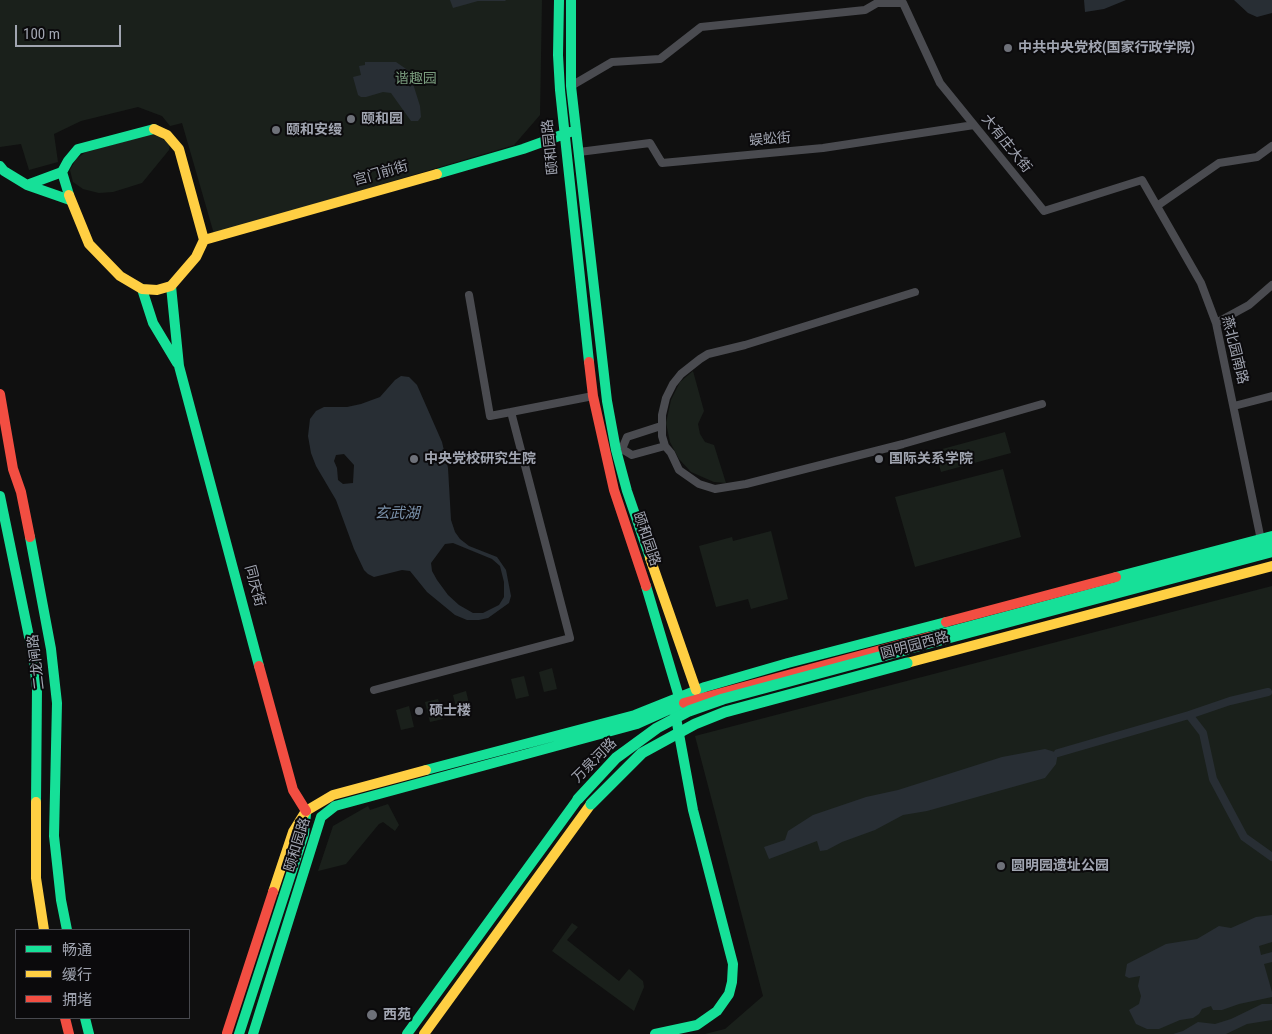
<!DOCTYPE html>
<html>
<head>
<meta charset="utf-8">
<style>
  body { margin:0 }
  #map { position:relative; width:1272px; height:1034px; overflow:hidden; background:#101010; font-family:"Roboto Condensed","Noto Sans SC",sans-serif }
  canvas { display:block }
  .legend { position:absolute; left:15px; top:929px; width:175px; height:90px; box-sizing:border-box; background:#0b0a0c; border:1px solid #47484e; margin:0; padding:6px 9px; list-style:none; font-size:15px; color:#a1a5b1 }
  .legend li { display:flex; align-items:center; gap:10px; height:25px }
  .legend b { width:25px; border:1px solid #47484e }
  .scale { position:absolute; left:15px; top:25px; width:106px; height:22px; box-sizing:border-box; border:2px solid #a1a5b1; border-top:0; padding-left:6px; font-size:15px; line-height:18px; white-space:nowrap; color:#a1a5b1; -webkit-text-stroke:4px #0b0a0c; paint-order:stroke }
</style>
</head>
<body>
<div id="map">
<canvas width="1272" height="1034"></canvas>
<ul class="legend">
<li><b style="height:6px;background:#16e098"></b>畅通</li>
<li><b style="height:6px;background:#ffcf43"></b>缓行</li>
<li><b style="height:6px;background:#f24e42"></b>拥堵</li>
</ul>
<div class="scale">100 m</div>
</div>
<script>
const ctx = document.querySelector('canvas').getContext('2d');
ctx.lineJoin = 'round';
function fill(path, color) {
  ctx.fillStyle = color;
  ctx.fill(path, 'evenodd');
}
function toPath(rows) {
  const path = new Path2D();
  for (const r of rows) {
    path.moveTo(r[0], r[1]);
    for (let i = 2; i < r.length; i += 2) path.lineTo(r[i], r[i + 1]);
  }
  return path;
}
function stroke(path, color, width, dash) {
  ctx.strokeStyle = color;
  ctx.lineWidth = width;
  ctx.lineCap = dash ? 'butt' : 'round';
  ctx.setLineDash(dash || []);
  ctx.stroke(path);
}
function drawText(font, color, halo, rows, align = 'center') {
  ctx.font = font + ' "Roboto Condensed","Noto Sans SC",sans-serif';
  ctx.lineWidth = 4;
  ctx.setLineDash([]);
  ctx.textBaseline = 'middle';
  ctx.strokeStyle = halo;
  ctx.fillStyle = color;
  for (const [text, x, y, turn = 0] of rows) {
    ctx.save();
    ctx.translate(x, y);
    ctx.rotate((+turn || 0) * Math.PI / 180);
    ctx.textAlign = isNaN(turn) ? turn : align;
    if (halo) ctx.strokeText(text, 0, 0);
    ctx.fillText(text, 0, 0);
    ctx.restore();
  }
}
fill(toPath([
  [0,0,542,0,540,115,514,145,504,148,214,234,182,123,170,126,162,116,138,107,81,121,54,134,58,162,29,170,21,144,0,147],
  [151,134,160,137,170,143,169,150,142,183,113,192,99,193,83,189,73,182,70,170,76,159,86,152],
  [693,371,704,411,698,424,700,434,705,442,714,445,726,483,714,482,691,472,679,459,670,442,666,423,671,400,680,382],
  [1005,432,1011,453,941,472,935,451],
  [1003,469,1021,537,915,567,895,497],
  [771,531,788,599,751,609,748,599,716,607,699,546,732,537,733,541],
  [1272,586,1272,1034,705,1034,725,1029,763,996,695,736],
  [552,668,557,689,544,692,539,672],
  [524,676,529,696,516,699,511,679],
  [466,691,471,712,458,715,453,695],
  [438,699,443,719,430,722,425,702],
  [409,706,414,727,401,730,396,710],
  [388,804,399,825,395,831,383,822,379,824,346,864,318,871,333,826,368,806,370,810],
  [572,923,578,927,567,940,619,981,629,969,643,981,644,987,634,1011,552,951]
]), '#1a201b');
fill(toPath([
  [450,0,505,0,506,1,478,1,453,8],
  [1084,0,1126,0,1104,9,1085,12],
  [1234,0,1272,0,1272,13,1257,17,1248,13],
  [365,62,396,62,409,71,420,106,421,117,418,121,411,121,391,93,383,92,366,97,361,97,358,95,353,77,361,75,359,66,365,65],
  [401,376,409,377,417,385,442,442,448,468,451,520,455,532,460,539,469,546,497,557,506,570,511,596,509,603,488,618,479,620,467,620,455,615,427,592,410,571,402,570,374,577,368,574,364,570,354,549,336,500,316,466,311,453,308,436,310,419,316,411,324,407,347,407,361,404,380,397,395,380],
  [344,454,354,465,353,483,343,484,338,480,337,468,334,461,336,455],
  [453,543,492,559,500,566,504,582,504,597,499,605,483,613,473,613,459,605,448,595,437,580,432,571,431,563,445,544],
  [1045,749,1058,753,1056,764,1045,778,927,811,903,815,875,830,842,842,827,850,820,851,817,841,769,859,764,847,785,840,788,831,813,815,866,797,898,790,1002,757],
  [1272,915,1272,942,1259,946,1261,955,1272,952,1272,962,1264,964,1272,992,1272,997,1239,1004,1222,1010,1213,1010,1211,1006,1202,1009,1199,1014,1193,1018,1180,1020,1159,1029,1147,1029,1136,1024,1129,1010,1139,1004,1141,996,1138,986,1140,976,1129,978,1125,976,1127,964,1166,944,1197,939,1219,926,1231,928,1256,917],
  [1262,1004,1272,1004,1272,1020,1247,1024,1226,1034,1173,1034,1183,1031,1198,1022,1215,1024,1231,1019]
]), '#282e34');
stroke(toPath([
  [1268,692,1230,701,1189,715,1203,733,1213,779,1244,837,1272,857],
  [1058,753,1189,715]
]), '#282e34', 8);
stroke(toPath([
  [571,86,612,62,660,59,701,27,865,10,877,3,903,3,940,83,1044,211,1142,180,1201,283,1216,323,1261,540],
  [579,152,650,143,662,163,823,148,974,125],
  [1157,206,1219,163,1257,157,1272,146],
  [915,292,745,345,708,354,700,359,681,374,673,384,666,398,662,415,662,436,665,446,671,453,679,470,699,484,715,489,746,484,903,444,1042,404],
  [469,295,490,416,511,412],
  [1216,323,1249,305,1272,285],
  [1234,406,1272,396],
  [622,449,627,437,661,426],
  [616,450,622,449,632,455,665,446],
  [374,690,570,638,511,412,593,396]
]), '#4a4b50', 8);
stroke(toPath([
  [559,0,558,55,560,90,589,362],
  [571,0,571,86,607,401,616,450,627,491,650,558],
  [0,166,4,171,27,185,70,200],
  [437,174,523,149,570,132],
  [27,185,62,172],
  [69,195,62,172,68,161,78,149,154,129],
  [171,286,179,366,259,666],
  [142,289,153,323,177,363],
  [0,496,33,656,37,688,36,802],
  [30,537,51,649,57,703,54,836,61,900,67,930],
  [1116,577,1272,536],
  [646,586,679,697],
  [929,637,1272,545],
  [905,650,1272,552],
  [426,770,635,715,705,687,788,663,946,622],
  [85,1018,89,1034],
  [239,1034,304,834,306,814],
  [253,1034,321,817,335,806,637,724,684,703],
  [407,1034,578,799],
  [655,1034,697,1025,717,1011,729,994,732,982,733,964,693,810,674,707]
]), '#16e098', 10);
stroke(toPath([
  [69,195,89,244,120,276,142,289,157,290,171,286,196,257,204,240,179,149,167,135,154,129],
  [204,240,437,174],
  [650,558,696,690],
  [907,663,1272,566],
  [36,802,36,878,44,930],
  [273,892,293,832,306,811,333,795,426,770],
  [424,1034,591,804]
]), '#ffcf43', 10);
stroke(toPath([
  [589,362,593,396,614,490,646,586],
  [0,394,13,469,21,492,30,537],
  [946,622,1116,577],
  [259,666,293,790,306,811],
  [684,703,929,637],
  [65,1018,69,1034],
  [227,1033,273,892]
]), '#f24e42', 10);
stroke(toPath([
  [578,799,616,758,657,728,689,711,723,699,905,650],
  [591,804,642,753,695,724,725,712,907,663]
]), '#16e098', 11);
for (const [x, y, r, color] of [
  [1008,48,5,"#6e7179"],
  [351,119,5,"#6e7179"],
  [276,130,5,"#6e7179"],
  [414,459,5,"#6e7179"],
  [879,459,5,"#6e7179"],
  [419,711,5,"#6e7179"],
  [1001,866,5,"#6e7179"],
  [372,1015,6,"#6e7179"]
]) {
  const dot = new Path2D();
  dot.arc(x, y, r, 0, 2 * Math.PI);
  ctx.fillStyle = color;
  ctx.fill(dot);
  stroke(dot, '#0b0a0c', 2);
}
drawText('bold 14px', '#a1a5b1', '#0b0a0c', [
  ["中共中央党校(国家行政学院)",1018,48],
  ["颐和园",361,119],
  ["颐和安缦",286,130],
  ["中央党校研究生院",424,459],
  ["国际关系学院",889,459],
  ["硕士楼",429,711],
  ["圆明园遗址公园",1011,866],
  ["西苑",383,1015]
], 'left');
drawText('14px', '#799b7d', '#0b0a0c', [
  ["谐趣园",416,79]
]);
drawText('14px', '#a1a5b1', '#0b0a0c', [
  ["蜈蚣街",770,140,-5],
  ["大有庄大街",1006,144,51],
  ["颐和园路",551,147,-96],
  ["宫门前街",381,174,-16],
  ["燕北园南路",1234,350,76],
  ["颐和园路",646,539,71],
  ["同庆街",254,586,75],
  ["圆明园西路",915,646,-15],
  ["二龙闸路",37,662,-97],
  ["万泉河路",595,761,-45],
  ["颐和园路",298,845,-73]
]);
drawText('italic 15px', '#7a91aa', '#0b0a0c', [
  ["玄武湖",397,514]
]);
</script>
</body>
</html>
